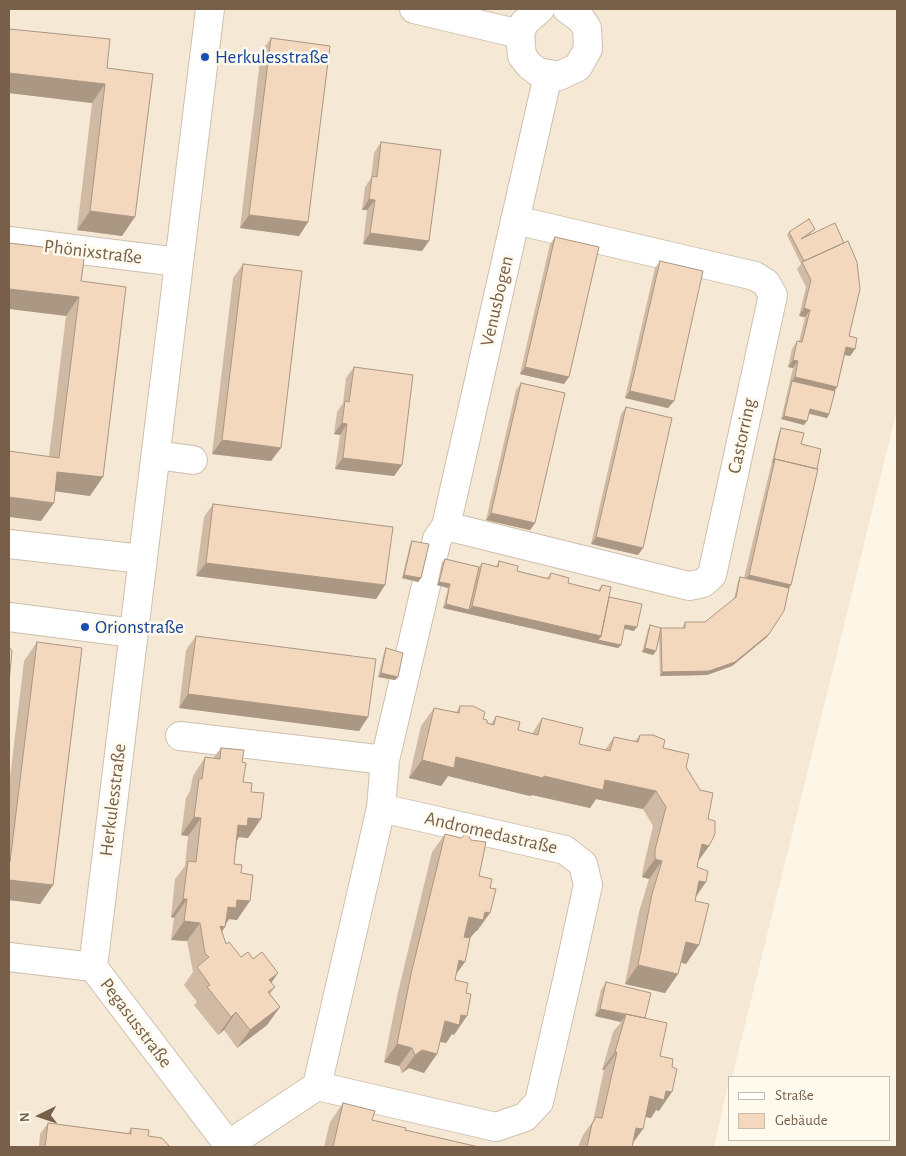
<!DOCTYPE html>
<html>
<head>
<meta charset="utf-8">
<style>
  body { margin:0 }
  #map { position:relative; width:906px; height:1156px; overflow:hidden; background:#fdf6e7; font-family:"Alegreya Sans",sans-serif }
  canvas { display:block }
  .frame { position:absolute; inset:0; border:10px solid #785f4a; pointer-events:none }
  .legend { position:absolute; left:728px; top:1076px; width:162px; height:65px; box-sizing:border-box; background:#fffaee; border:1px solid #c9bcac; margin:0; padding:6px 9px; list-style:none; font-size:15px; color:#785f4a }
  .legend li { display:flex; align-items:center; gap:10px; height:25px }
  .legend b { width:25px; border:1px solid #c9bcac }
  .north { position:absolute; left:15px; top:1091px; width:50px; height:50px; -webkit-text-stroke:4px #fffaee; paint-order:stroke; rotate:266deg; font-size:14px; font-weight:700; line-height:20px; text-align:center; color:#785f4a }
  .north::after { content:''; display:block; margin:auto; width:18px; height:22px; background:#785f4a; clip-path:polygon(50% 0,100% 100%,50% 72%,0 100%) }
</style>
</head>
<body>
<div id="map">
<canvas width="906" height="1156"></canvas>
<div class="frame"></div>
<ul class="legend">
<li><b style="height:6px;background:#fff"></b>Straße</li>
<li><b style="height:14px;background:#f3d8bd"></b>Gebäude</li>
</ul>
<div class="north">N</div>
</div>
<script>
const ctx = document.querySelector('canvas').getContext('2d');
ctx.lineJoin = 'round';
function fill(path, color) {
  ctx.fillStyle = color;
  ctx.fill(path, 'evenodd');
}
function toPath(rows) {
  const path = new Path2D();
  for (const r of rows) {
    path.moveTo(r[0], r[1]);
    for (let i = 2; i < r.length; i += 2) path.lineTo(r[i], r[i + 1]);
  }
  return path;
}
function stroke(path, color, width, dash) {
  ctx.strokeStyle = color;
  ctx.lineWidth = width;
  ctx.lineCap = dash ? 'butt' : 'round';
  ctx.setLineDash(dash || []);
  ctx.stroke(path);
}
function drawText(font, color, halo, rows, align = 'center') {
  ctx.font = font + ' "Alegreya Sans",sans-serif';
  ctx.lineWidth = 5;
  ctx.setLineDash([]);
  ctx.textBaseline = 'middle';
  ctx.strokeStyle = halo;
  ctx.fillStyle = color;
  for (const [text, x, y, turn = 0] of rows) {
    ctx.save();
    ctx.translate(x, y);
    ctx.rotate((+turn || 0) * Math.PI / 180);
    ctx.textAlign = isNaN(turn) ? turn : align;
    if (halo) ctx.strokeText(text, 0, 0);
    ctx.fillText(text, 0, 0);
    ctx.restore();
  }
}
fill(toPath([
  [9,9,897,9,897,411,732,1077,730,1077,714,1147,9,1147]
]), '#f5e9d5');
const minor = toPath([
  [414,9,520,34],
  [540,9,524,23,520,34,522,56,529,65,538,72,559,76,578,67,588,49,587,28,581,19,567,9],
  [9,241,178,262],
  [156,455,193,460],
  [446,526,689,586,703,583,712,575,773,295,766,283,755,276,515,220],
  [9,544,142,559],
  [9,617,133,633],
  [180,736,385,760],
  [9,957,93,967,230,1147],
  [93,967,210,9],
  [317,1086,496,1127,525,1117,539,1102,568,976,588,885,583,864,565,850,381,808],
  [228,1145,317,1086,381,808,385,760,437,539,446,526,548,75]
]);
stroke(minor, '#cfbfac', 30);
stroke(minor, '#fff', 28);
fill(toPath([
  [9,29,107,68,122,236,77,230,92,103,9,93],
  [271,38,308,222,299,236,240,228,261,52],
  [381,142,422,251,363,244,367,210,362,210,365,187,371,178,374,153],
  [815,229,810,234,849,336,855,349,850,356,845,355,837,387,835,391,829,414,827,418,809,414,804,425,781,419,793,368,788,367,792,349,797,341,799,342,805,317,799,316,806,287,797,269,801,264,787,235,789,232],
  [555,237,564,384,520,374,550,244],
  [660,261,674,401,668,408,625,398,655,268],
  [243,264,271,461,212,454,233,278],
  [81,281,90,496,55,491,41,521,66,316],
  [354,367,402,465,394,476,335,469,340,435,334,434,337,412,343,403,346,378],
  [521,383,535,523,530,530,486,520,516,390],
  [626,407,643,548,638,555,591,544,621,414],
  [781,428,801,444,791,585,789,588,767,637,732,666,707,675,660,676,659,638,656,651,653,655,642,652,648,629,650,625,661,628,683,628,683,626,685,622,705,622,734,599,738,581,740,577,744,578,779,432],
  [213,504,385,585,376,599,196,576,204,517],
  [412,541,421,578,418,582,402,578,410,544],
  [445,559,479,567,482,563,496,567,499,561,517,571,547,578,551,573,568,583,598,590,602,585,609,597,634,631,624,629,621,645,618,648,443,608,448,588,437,585,442,562],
  [196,636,368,717,359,731,179,708,186,650],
  [37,642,53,885,40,904,9,900,9,786,24,661],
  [386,648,398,677,395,680,378,677,384,652],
  [460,706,483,719,487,723,491,724,496,716,518,730,532,734,542,718,579,744,605,750,614,737,635,741,640,735,663,748,686,767,708,819,709,846,698,861,697,867,696,896,686,964,681,962,665,993,625,984,639,912,649,879,642,877,643,869,653,826,643,809,596,799,590,808,532,795,530,796,448,776,441,786,409,778,421,726,434,708,456,712],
  [221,748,242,762,243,782,251,792,261,819,248,838,239,837,237,841,234,864,241,873,237,920,229,919,222,932,226,944,271,983,275,987,270,994,280,1007,267,1025,237,1048,224,1030,218,1035,194,1005,197,1002,184,985,193,972,187,941,171,940,174,918,171,917,175,879,185,866,188,836,181,835,186,798,190,791,193,776,205,757,213,758],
  [445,834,479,876,477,931,476,931,470,938,456,974,455,980,454,1035,452,1034,446,1043,440,1042,424,1073,409,1068,402,1073,399,1066,384,1062,398,992,432,852],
  [606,982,645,1018,660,1056,659,1111,656,1110,651,1118,645,1117,633,1143,632,1147,578,1147,583,1135,593,1121,604,1070,602,1070,613,1032,621,1022,595,1016,601,990],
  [343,1103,372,1120,405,1130,479,1147,324,1147,330,1122],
  [48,1123,128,1133,131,1128,170,1147,39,1147,40,1134]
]), '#d1baa3');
fill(toPath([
  [9,73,105,84,92,103,9,93],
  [369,199,375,200,367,210,362,210],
  [90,211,135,217,122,236,77,230],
  [249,215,308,222,299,236,240,228],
  [370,233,429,241,422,251,363,244],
  [9,289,79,297,66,316,9,309],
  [804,308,810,310,805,317,799,316],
  [846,347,855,349,850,356,841,354],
  [793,360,798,361,793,368,788,367],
  [525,367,569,377,564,384,520,374],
  [795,377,837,387,832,394,792,381],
  [630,391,674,401,668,408,625,398],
  [810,409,829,414,827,418,807,413],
  [784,416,807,421,804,425,781,419],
  [342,423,347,424,340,435,334,434],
  [222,440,281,448,271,461,212,454],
  [343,458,402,465,394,476,335,469],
  [57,472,103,477,90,496,45,490],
  [9,497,54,503,41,521,9,517],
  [491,513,535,523,530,530,486,520],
  [596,537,643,548,638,555,591,544],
  [206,563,385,585,376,599,196,576],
  [404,575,421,578,418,582,402,578],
  [749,575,791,585,786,592,743,582],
  [439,582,450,584,448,588,437,585],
  [446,604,469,610,472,606,601,636,595,643,443,608],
  [625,625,637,627,634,631,623,628],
  [769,634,767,637,732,666,707,675,660,676,662,672],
  [598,640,621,645,618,648,595,643],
  [645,648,656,651,653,655,642,652],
  [381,673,398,677,395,680,378,677],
  [188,694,368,717,359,731,179,708],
  [456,757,544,776,605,780,656,791,643,809,596,799,590,808,532,795,530,796,448,776,441,786,409,778,422,760],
  [194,817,201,818,188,836,181,835],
  [248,818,261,819,248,838,239,837,234,845,238,825],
  [702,844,709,846,696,864],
  [655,859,662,861,649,879,642,877],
  [9,880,53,885,40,904,9,900],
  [699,881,706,882,693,901],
  [183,899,187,899,174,918,171,917],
  [237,900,250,901,237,920,229,919,224,926,225,927,212,945,228,907],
  [485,912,490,913,477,931,476,931,470,938,456,935,469,917],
  [184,921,200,923,187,941,171,940],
  [686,942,699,945,686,964,673,960],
  [459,960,465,962,452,980],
  [638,965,678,974,665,993,625,984],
  [278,973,266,991,269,980],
  [280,1007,267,1025,237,1048,250,1030],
  [600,1009,626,1015,621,1022,595,1016],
  [236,1012,224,1030,218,1035,231,1017],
  [461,1015,467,1016,454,1035,452,1034,446,1043,432,1040,445,1021],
  [397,1044,412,1048,399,1066,384,1062],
  [422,1050,437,1054,424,1073,409,1068,402,1073,415,1055],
  [615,1052,617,1052,604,1070,602,1070],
  [666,1091,672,1092,659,1111,656,1110,651,1118,637,1115,650,1096],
  [636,1128,643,1129,630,1147]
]), '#aa9784');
const building = toPath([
  [9,29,110,39,107,68,153,74,135,217,90,211,105,84,9,73,9,29],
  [271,38,330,46,308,222,249,215,271,38],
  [381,142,441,150,429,241,370,233,375,200,369,199,372,176,377,177,381,142],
  [809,219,815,229,801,239,835,223,844,243,804,261,789,232,809,219],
  [555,237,599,247,569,377,525,367,555,237],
  [848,241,857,262,860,289,849,336,857,338,855,349,846,347,837,387,795,377,798,361,793,360,797,341,802,342,810,310,804,308,811,280,802,262,848,241],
  [9,243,85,252,81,281,126,287,103,477,57,472,54,503,9,497,9,451,59,458,79,297,9,289,9,243],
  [660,261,703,271,674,401,630,391,660,261],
  [243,264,302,271,281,448,222,440,243,264],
  [354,367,413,375,402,465,343,458,347,424,342,423,345,401,349,402,354,367],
  [792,381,835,391,829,414,810,409,807,421,784,416,792,381],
  [521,383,565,393,535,523,491,513,521,383],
  [626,407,672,418,643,548,596,537,626,407],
  [781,428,804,433,801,444,821,449,817,469,775,459,773,463,781,428],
  [775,459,818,469,791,585,749,575,775,459],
  [213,504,393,527,385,585,206,563,213,504],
  [412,541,429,544,421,578,404,575,412,541],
  [445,559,479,567,469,610,446,604,450,584,439,582,445,559],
  [499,561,518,566,517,571,549,579,551,573,569,578,568,583,600,591,602,585,611,587,601,636,472,606,482,563,498,567,499,561],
  [740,577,789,588,784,611,769,634,735,662,709,671,662,672,661,628,685,628,685,622,705,622,736,597,740,577],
  [609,597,642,604,637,627,625,625,621,645,598,640,601,636,609,597],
  [650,625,661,628,656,651,645,648,650,625],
  [196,636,376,659,368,717,188,694,196,636],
  [37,642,82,648,53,885,9,880,9,862,10,862,37,642],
  [9,647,12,651,9,682,9,647],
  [386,648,403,653,398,677,381,673,386,648],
  [460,706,473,706,485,712,483,719,487,720,487,723,494,725,496,716,520,722,518,730,538,735,542,718,583,728,579,744,610,751,614,737,638,742,640,735,653,735,665,740,663,748,689,754,686,767,700,790,713,793,708,819,715,821,715,834,709,846,702,844,697,867,708,871,706,882,699,881,695,901,709,904,699,945,686,942,678,974,638,965,652,894,662,861,655,859,655,850,666,807,656,791,605,780,603,790,544,776,543,778,456,757,454,768,422,760,434,708,459,713,460,706],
  [221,748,244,750,242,762,246,763,243,782,252,783,251,792,264,793,261,819,248,818,247,826,238,825,234,864,242,865,241,873,253,875,250,901,237,900,236,908,228,907,225,927,220,926,226,944,229,942,241,957,248,952,253,959,262,952,278,973,269,980,275,987,268,992,280,1007,250,1030,236,1012,231,1017,207,987,210,985,197,967,209,957,205,953,200,923,184,921,187,899,183,899,188,861,196,862,201,818,194,817,199,779,202,779,205,757,220,759,221,748],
  [467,833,471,840,486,842,479,876,492,879,490,888,496,889,490,913,485,912,483,920,469,917,464,937,470,938,465,962,459,960,455,980,468,983,466,993,471,994,467,1016,461,1015,459,1025,445,1021,437,1054,422,1050,415,1055,412,1048,397,1044,411,974,445,834,461,838,467,833],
  [606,982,651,993,645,1018,600,1009,606,982],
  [626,1014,667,1023,660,1056,673,1059,672,1067,677,1069,672,1092,666,1091,664,1100,650,1096,643,1129,636,1128,632,1147,587,1147,592,1124,596,1117,602,1118,617,1052,615,1052,626,1014],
  [343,1103,375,1111,372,1120,406,1128,405,1130,479,1147,333,1147,343,1103],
  [48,1123,131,1134,131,1128,149,1130,148,1136,162,1138,170,1147,45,1147,48,1123]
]);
fill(building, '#f3d8bd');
stroke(building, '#aa9784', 1);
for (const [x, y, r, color] of [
  [205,57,5,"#1a4fb4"],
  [85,627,5,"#1a4fb4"]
]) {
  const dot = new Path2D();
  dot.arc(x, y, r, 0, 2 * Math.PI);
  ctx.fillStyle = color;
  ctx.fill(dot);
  stroke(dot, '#fffaee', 2);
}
drawText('19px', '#164399', '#fffaee', [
  ["Herkulesstraße",215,57],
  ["Orionstraße",95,627]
], 'left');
drawText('19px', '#785f4a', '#fffaee', [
  ["Phönixstraße",93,252,7],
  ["Venusbogen",497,301,-77],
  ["Castorring",742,436,-78],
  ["Herkulesstraße",113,800,-83],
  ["Andromedastraße",491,833,13],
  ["Pegasusstraße",136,1023,53]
]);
</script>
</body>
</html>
